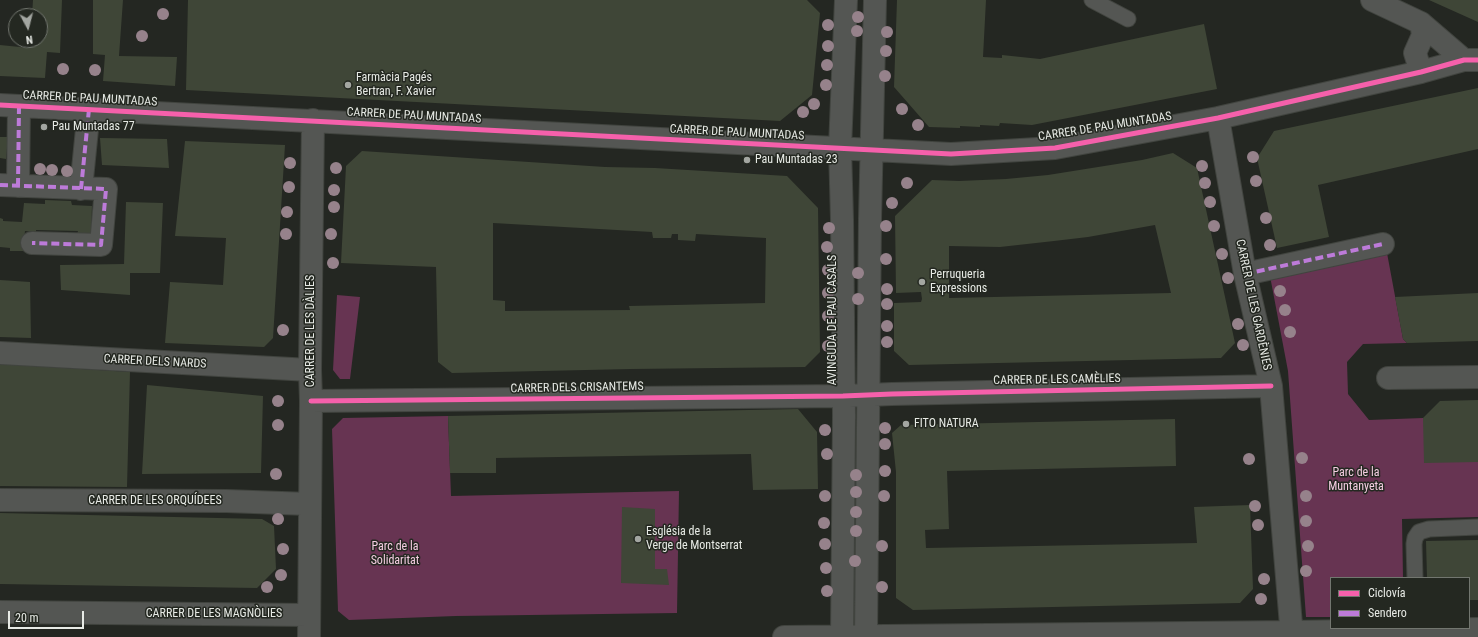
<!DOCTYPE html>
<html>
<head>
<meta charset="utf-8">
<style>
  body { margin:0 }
  #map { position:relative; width:1478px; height:637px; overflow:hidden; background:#242722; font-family:"Roboto Condensed",sans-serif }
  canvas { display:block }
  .legend { position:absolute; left:1330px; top:577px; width:140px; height:52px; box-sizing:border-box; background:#242821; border:1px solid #72766f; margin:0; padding:5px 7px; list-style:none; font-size:12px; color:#e7eae5 }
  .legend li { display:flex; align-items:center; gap:8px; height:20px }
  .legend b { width:20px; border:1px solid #72766f }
  .north { position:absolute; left:8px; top:8px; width:40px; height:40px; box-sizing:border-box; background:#242821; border:1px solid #72766f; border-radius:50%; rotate:173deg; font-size:11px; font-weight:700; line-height:16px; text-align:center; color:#e7eae5 }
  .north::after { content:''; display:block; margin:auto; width:14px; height:18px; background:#a3a6a1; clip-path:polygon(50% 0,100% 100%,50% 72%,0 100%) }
  .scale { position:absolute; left:8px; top:611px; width:76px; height:18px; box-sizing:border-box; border:2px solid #e7eae5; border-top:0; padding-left:5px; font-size:12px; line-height:14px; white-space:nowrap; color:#e7eae5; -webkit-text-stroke:3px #242821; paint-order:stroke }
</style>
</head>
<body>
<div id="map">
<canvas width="1478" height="637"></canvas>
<ul class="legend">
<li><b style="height:5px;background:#f560ab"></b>Ciclovía</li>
<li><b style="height:5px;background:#bd7bd9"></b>Sendero</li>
</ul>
<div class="north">N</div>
<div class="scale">20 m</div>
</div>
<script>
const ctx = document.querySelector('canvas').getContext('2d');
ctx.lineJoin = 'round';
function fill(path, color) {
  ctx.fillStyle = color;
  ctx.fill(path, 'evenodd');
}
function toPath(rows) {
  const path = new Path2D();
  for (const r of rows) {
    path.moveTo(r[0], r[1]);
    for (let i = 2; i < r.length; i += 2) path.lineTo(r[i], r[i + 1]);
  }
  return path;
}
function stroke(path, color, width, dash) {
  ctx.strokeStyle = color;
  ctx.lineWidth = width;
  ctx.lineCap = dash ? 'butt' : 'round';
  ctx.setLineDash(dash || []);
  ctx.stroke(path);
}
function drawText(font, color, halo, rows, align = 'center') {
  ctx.font = font + ' "Roboto Condensed",sans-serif';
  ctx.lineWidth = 3;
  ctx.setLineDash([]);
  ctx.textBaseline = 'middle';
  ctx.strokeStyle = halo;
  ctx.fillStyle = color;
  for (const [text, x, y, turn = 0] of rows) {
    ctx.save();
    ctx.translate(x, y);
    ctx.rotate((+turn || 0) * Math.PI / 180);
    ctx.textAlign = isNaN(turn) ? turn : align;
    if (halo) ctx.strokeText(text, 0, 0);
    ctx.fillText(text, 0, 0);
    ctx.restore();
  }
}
fill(toPath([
  [1387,253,1403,339,1407,343,1363,344,1347,362,1348,394,1369,420,1423,418,1478,462,1478,517,1402,519,1403,578,1331,578,1331,617,1306,617,1288,371,1270,276],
  [337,295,360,297,350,379,340,379,333,370],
  [448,416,451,496,679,491,677,613,456,616,349,620,338,611,332,429,343,418]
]), '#673452');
fill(toPath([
  [33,0,62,0,60,53,47,52,45,78,0,76,0,45,30,48,31,40,40,40,40,16,32,16],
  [93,0,123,0,119,56,177,57,175,86,103,81,105,55,93,54],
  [188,0,807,0,820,13,812,95,780,121,186,90],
  [897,0,986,0,983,57,1002,58,1002,55,1040,59,1204,24,1217,89,1032,125,1000,123,999,126,980,125,980,127,960,126,960,128,929,127,894,87],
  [1429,0,1478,0,1478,22],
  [1478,88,1478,149,1318,185,1329,237,1277,248,1257,158,1274,131],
  [0,137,8,137,6,159,0,158],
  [100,138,167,139,169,168,102,165],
  [185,141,285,145,273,338,264,347,165,343,170,282,223,285,226,238,175,236],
  [362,151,605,167,655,168,787,176,818,208,820,352,805,367,631,369,452,373,438,362,436,267,341,263,346,166],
  [493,223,652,232,653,238,671,238,672,234,678,234,678,240,695,241,696,234,766,238,765,303,629,306,630,310,505,311,505,301,493,300],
  [1173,153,1197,168,1235,343,1221,358,909,365,894,351,894,303,921,302,922,299,921,292,896,293,895,216,932,180,959,181,1006,179,1048,175,1142,160],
  [1155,225,1171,293,949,298,949,246,1000,247,1054,241,1088,237],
  [45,200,71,201,72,205,92,206,91,234,77,234,78,231,36,230,36,232,25,231,23,251,10,251,10,248,0,247,0,218,3,219,3,221,22,222,24,203,45,204],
  [126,202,163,203,160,273,130,273,130,295,61,290,60,265,124,264],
  [0,280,30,282,31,338,0,337],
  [1478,293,1478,341,1407,343,1403,339,1395,297],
  [0,364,130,372,127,487,0,486],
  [147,385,263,396,261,473,142,474],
  [1478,400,1478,462,1424,463,1423,418,1440,401],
  [798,409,817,432,818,489,753,490,751,454,496,458,496,473,450,473,448,416],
  [1175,419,1176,466,947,471,949,529,925,530,926,548,1197,543,1194,507,1250,505,1253,589,1240,603,913,610,896,598,896,472,892,433,901,425],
  [622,507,655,509,655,569,667,569,669,585,621,583],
  [0,513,262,519,274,526,276,569,257,588,0,584],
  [1478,540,1478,600,1469,600,1469,578,1427,578,1426,541]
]), '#3f4637');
const service = toPath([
  [1092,0,1128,19],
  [1415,578,1414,544,1415,538,1419,532,1429,529,1478,527]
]);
const pedestrian = toPath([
  [1245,274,1383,244]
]);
const minor = toPath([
  [1372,0,1421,23,1464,60],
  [1421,72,1415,53,1423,35,1421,23],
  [0,105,951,154,1055,148,1218,118,1421,72,1464,60,1478,60],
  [1218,118,1245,274,1271,386,1292,637],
  [0,185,106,189,101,245,32,243],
  [18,186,19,106],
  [81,189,89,109],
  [0,353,310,370],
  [1388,378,1478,377],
  [311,401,843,396,892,394,1271,386],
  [0,500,226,501,309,504],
  [0,612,308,615],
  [309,637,311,401,310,370,313,120],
  [784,637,1292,632,1478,629],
  [842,637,844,416,842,219,840,148,846,0],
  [866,637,870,219,875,0]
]);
stroke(service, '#41443f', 17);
stroke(pedestrian, '#41443f', 24);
stroke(minor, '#41443f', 24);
stroke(service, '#545653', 15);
stroke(pedestrian, '#545653', 22);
stroke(minor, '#545653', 22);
stroke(toPath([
  [0,185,106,189,101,245,32,243],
  [18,186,19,106],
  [81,189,89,109],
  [1245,274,1383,244]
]), '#bd7bd9', 4, [8, 4]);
stroke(toPath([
  [0,105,951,154,1055,148,1218,118,1421,72,1464,60,1478,60],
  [311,401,843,396,892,394,1271,386]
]), '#f560ab', 5);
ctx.fillStyle = '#96828b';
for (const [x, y] of [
  [163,14],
  [858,17],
  [828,25],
  [857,31],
  [887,32],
  [142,36],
  [828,46],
  [886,51],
  [827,65],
  [63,69],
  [95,70],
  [885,76],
  [826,85],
  [814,104],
  [902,109],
  [803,112],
  [918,125],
  [1253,157],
  [290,163],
  [1202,166],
  [336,168],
  [40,169],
  [52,170],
  [67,171],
  [1256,181],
  [907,183],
  [1205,183],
  [289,187],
  [334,190],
  [1210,202],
  [892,203],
  [334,207],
  [287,212],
  [1266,218],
  [886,226],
  [1214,226],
  [829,228],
  [286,234],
  [331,234],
  [1270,245],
  [827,247],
  [1222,254],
  [886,259],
  [333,263],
  [828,270],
  [858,273],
  [1228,278],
  [887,289],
  [1280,291],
  [828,293],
  [858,299],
  [887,304],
  [1285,310],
  [828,316],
  [1238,324],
  [887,326],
  [283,330],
  [1290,332],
  [887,342],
  [1243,345],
  [828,346],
  [278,401],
  [278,425],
  [885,428],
  [825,430],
  [885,444],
  [827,454],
  [1302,458],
  [1249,459],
  [885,471],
  [276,474],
  [856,475],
  [856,492],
  [825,496],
  [884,496],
  [1306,496],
  [1255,506],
  [856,512],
  [278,519],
  [1306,521],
  [824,523],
  [1258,525],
  [856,531],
  [825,544],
  [882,546],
  [1308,546],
  [283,549],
  [855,561],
  [826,568],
  [1306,571],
  [281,575],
  [1264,579],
  [267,587],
  [882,587],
  [827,591],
  [1261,599]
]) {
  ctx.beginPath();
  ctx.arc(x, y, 6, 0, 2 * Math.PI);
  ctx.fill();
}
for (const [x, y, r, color] of [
  [348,85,4,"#a3a6a1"],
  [44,127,4,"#a3a6a1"],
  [747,160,4,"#a3a6a1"],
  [922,282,4,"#a3a6a1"],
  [906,424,4,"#a3a6a1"],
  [638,539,4,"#a3a6a1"]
]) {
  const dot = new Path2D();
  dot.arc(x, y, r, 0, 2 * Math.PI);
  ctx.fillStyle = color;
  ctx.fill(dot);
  stroke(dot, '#242821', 1.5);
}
drawText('12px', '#e7eae5', '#242821', [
  ["Farmàcia Pagés",356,78],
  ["Bertran, F. Xavier",356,92],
  ["Pau Muntadas 77",52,127],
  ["Pau Muntadas 23",755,160],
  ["Perruqueria",930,275],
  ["Expressions",930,289],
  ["FITO NATURA",914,424],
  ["Església de la",646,532],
  ["Verge de Montserrat",646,546]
], 'left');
drawText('12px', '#e7eae5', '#242821', [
  ["CARRER DE PAU MUNTADAS",90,99,3],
  ["CARRER DE PAU MUNTADAS",414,116,3],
  ["CARRER DE PAU MUNTADAS",1105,127,-9],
  ["CARRER DE PAU MUNTADAS",737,133,3],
  ["CARRER DE LES GARDÈNIES",1253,305,78],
  ["AVINGUDA DE PAU CASALS",833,320,-90],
  ["CARRER DE LES DÀLIES",311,331,-90],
  ["CARRER DELS NARDS",155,362,3],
  ["CARRER DE LES CAMÈLIES",1057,380,-1],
  ["CARRER DELS CRISANTEMS",577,388,-1],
  ["CARRER DE LES ORQUÍDEES",155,501],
  ["CARRER DE LES MAGNÒLIES",214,614]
]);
drawText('12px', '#f4cde1', '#242821', [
  ["Parc de la",1356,473],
  ["Muntanyeta",1356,487],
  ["Parc de la",395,547],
  ["Solidaritat",395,561]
]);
</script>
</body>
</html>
